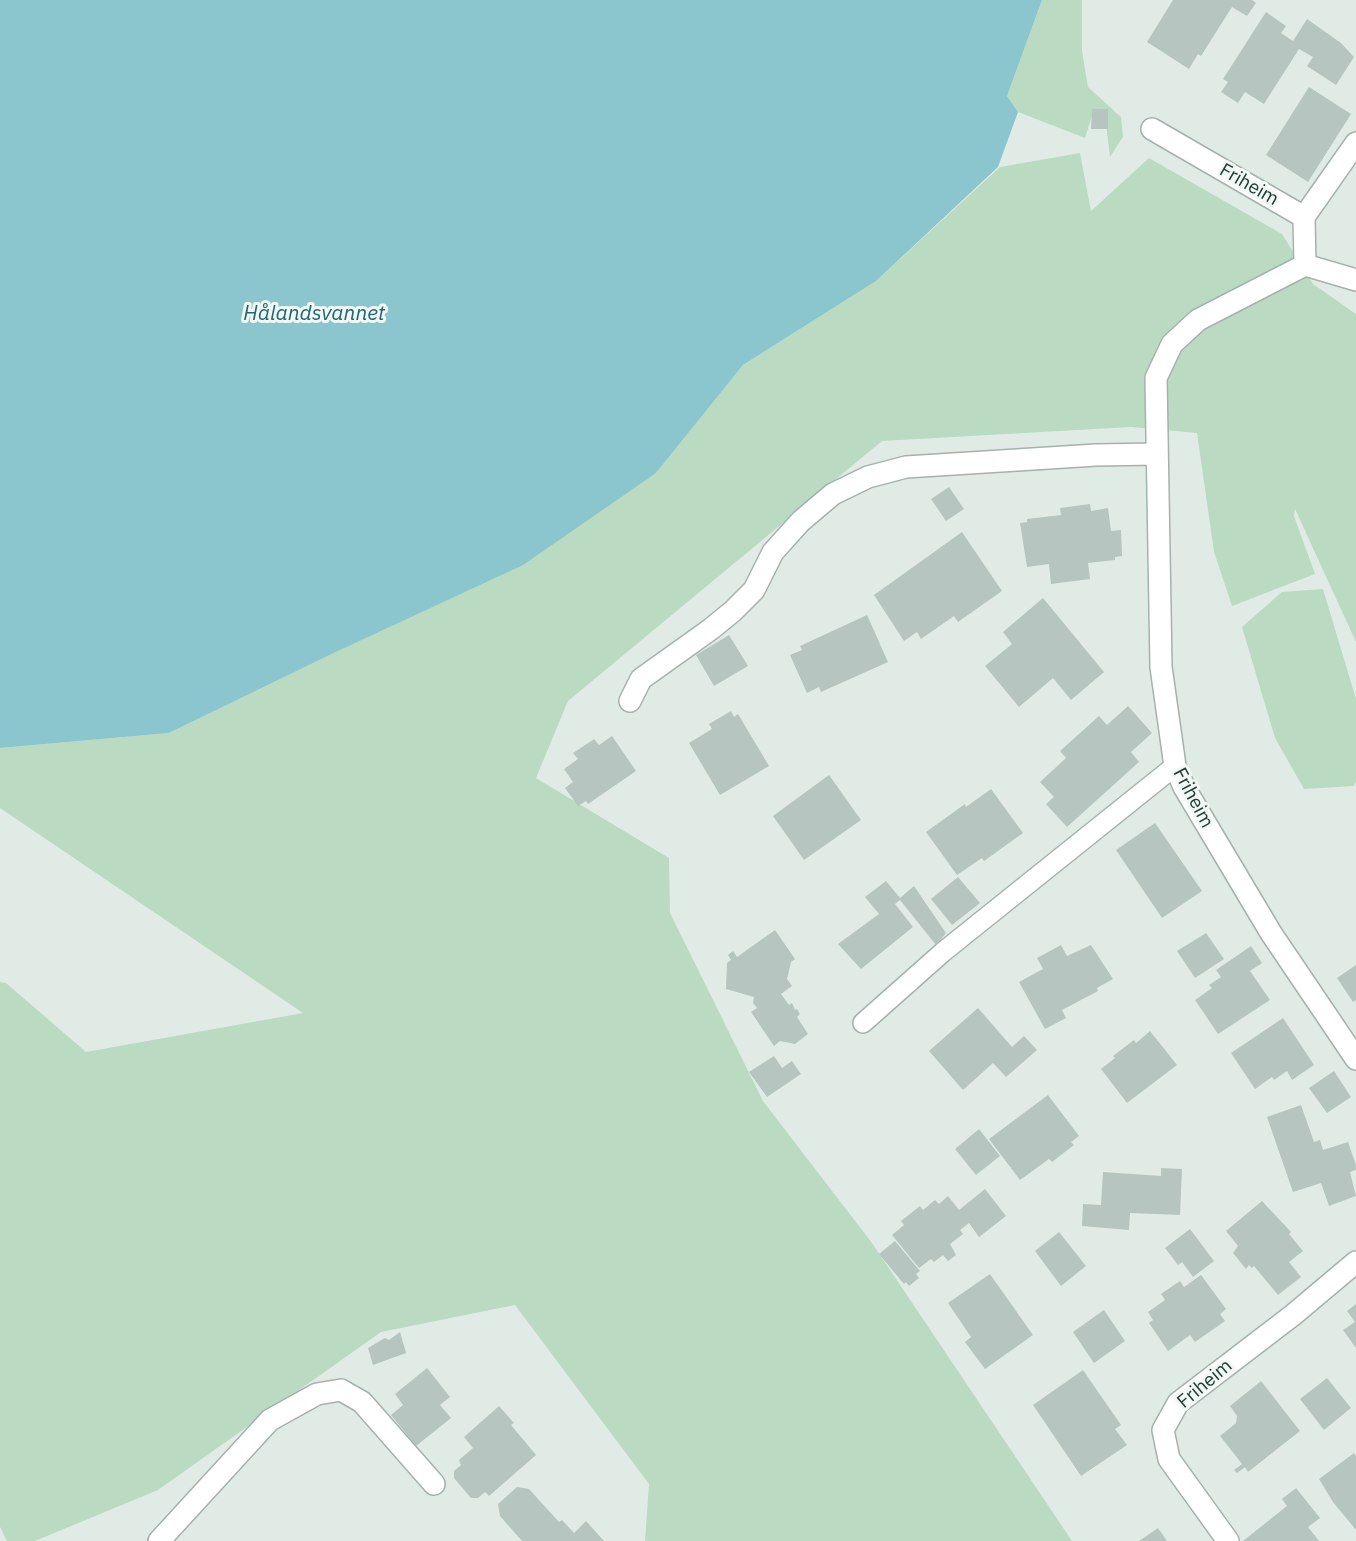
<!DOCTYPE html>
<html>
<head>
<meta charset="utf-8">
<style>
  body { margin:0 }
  canvas { display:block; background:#e1ebe6 }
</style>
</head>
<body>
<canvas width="1356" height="1541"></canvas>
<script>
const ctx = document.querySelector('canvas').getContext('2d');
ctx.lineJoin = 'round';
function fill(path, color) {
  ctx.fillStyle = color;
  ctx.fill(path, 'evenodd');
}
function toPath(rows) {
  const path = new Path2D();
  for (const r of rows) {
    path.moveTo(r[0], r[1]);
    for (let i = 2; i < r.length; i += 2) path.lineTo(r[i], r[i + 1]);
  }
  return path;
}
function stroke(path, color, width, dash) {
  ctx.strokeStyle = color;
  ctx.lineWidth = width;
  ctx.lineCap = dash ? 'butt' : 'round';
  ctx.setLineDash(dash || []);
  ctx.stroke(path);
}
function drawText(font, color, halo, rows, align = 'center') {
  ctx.font = font + ' "IBM Plex Sans",sans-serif';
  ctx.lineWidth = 6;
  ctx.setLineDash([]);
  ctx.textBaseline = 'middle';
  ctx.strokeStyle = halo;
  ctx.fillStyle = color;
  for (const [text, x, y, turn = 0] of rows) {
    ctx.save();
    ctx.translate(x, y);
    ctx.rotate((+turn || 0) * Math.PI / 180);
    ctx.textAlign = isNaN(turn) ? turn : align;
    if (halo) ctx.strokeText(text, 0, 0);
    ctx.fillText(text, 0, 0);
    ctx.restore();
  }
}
fill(toPath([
  [1042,0,1082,0,1082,51,1088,87,1121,117,1123,137,1110,157,1105,116,1092,116,1085,138,1018,112,1007,96],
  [1080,153,1091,211,1149,158,1282,234,1313,284,1356,314,1356,642,1295,509,1294,516,1315,574,1232,606,1214,552,1197,433,1131,427,882,441,568,701,536,778,669,858,670,913,763,1101,872,1243,1072,1541,645,1541,649,1484,515,1305,381,1332,158,1490,35,1541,7,1541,0,1527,0,982,6,983,86,1052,303,1013,0,808,0,748,169,733,340,650,656,473,743,365,876,281,1000,167],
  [1323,589,1356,699,1356,781,1354,786,1304,789,1275,738,1242,627,1282,592]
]), '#badbc2');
fill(toPath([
  [0,0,1042,0,1007,96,1018,112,998,167,876,281,743,365,656,473,523,565,340,650,169,733,0,748]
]), '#8bc5cd');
fill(toPath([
  [1173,0,1252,0,1256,3,1247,16,1232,7,1201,56,1198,54,1189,69,1147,42],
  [1266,12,1286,26,1281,33,1293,41,1307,19,1341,43,1354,57,1336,85,1307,66,1313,57,1299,49,1264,104,1245,92,1238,103,1221,92,1228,82,1223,79],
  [1309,87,1351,114,1308,182,1266,155],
  [1092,109,1108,109,1108,129,1091,129],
  [949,487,964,509,946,521,931,499],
  [1090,504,1091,511,1108,508,1111,531,1121,530,1122,556,1115,557,1115,560,1088,563,1090,579,1051,584,1049,564,1027,567,1020,523,1027,522,1027,519,1061,515,1060,508],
  [962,532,1002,591,958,622,954,616,921,639,917,632,904,641,874,595],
  [1043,598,1104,672,1071,700,1053,678,1019,707,985,666,1012,644,1003,632],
  [867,615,888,662,821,692,819,687,807,693,790,655,802,650,800,646],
  [729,635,748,666,714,686,696,655],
  [1128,706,1152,733,1131,752,1139,762,1067,827,1046,804,1054,797,1040,782,1066,758,1060,751,1099,716,1107,725],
  [731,711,734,717,738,714,769,766,720,795,689,743,712,729,709,724],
  [612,736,636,771,588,804,586,801,578,806,565,788,573,782,564,769,578,759,573,753,594,739,599,745],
  [829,775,861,820,804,860,773,816],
  [991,789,1023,833,984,861,982,858,957,875,926,832,965,804,966,807],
  [1155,823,1202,891,1162,918,1116,850],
  [958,877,980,903,952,925,931,899],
  [886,881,900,898,914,886,946,933,936,945,900,900,895,904,913,927,861,969,838,944,879,914,865,897],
  [775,930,795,959,791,962,787,979,792,986,781,994,789,1005,792,1003,795,1010,797,1009,800,1014,797,1017,808,1034,795,1044,780,1041,774,1046,751,1012,757,1008,753,1003,754,997,726,989,727,963,731,960,728,955,733,951,737,957],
  [1206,933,1224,959,1195,978,1177,951],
  [1061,945,1067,956,1091,945,1113,979,1097,988,1098,991,1062,1010,1066,1018,1045,1029,1019,982,1043,969,1037,958],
  [1251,946,1262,963,1250,971,1270,1000,1218,1034,1195,1000,1212,988,1209,985,1221,977,1216,970],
  [1356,965,1356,1000,1353,1002,1337,978],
  [978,1008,1012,1047,1024,1036,1037,1050,1006,1077,993,1063,963,1090,929,1051],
  [1283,1018,1314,1065,1292,1080,1287,1071,1274,1080,1272,1077,1255,1089,1231,1053],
  [1150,1031,1177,1065,1127,1103,1101,1069,1115,1058,1113,1056,1134,1040,1136,1043],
  [774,1056,782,1068,792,1061,801,1074,767,1097,749,1072],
  [1334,1071,1351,1097,1327,1113,1309,1088],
  [1048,1095,1079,1136,1071,1142,1074,1145,1052,1162,1049,1159,1020,1180,989,1139],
  [1301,1105,1314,1142,1320,1140,1323,1150,1348,1142,1356,1165,1356,1170,1350,1172,1356,1196,1329,1206,1321,1183,1293,1192,1267,1117],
  [979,1129,1000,1156,976,1175,955,1149],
  [1161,1168,1182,1169,1180,1215,1130,1213,1129,1230,1082,1226,1083,1204,1101,1205,1103,1172,1161,1176],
  [985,1189,1006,1216,979,1237,969,1223,960,1230,963,1234,950,1244,956,1255,948,1261,943,1255,934,1262,931,1259,919,1268,892,1235,904,1225,901,1221,920,1206,923,1210,935,1200,939,1204,948,1196,959,1210],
  [1262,1201,1291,1232,1289,1234,1303,1251,1289,1262,1301,1277,1278,1295,1254,1266,1252,1268,1249,1265,1246,1269,1233,1253,1238,1246,1226,1231],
  [1190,1229,1214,1261,1193,1277,1182,1262,1178,1265,1165,1248],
  [1059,1232,1086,1266,1061,1286,1035,1251],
  [895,1241,920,1271,916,1274,919,1278,909,1286,906,1282,904,1284,879,1254],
  [990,1274,1033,1335,985,1369,965,1342,971,1337,948,1303],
  [1201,1275,1226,1309,1220,1314,1225,1321,1195,1342,1190,1335,1168,1351,1149,1323,1153,1320,1148,1312,1165,1300,1161,1294,1180,1281,1184,1287],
  [1356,1304,1356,1348,1343,1330,1355,1322,1347,1311],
  [1104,1310,1125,1341,1094,1363,1073,1332],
  [400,1332,406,1353,373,1365,368,1348,385,1338,389,1340],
  [427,1368,450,1397,440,1405,451,1418,416,1446,391,1415,403,1405,395,1394],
  [1083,1370,1121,1425,1115,1429,1127,1445,1081,1476,1033,1405],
  [1327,1378,1351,1408,1324,1430,1300,1399],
  [1261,1381,1300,1431,1248,1472,1245,1467,1237,1473,1234,1470,1242,1464,1220,1436,1236,1423,1237,1416,1230,1406],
  [499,1406,514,1423,511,1425,536,1455,489,1496,485,1492,478,1498,471,1498,454,1478,454,1471,461,1465,459,1460,473,1448,464,1437],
  [1354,1453,1356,1456,1356,1530,1333,1502,1319,1479],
  [517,1487,529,1489,559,1522,562,1520,574,1533,586,1521,604,1541,522,1541,500,1516,498,1504],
  [1296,1488,1320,1518,1308,1527,1319,1541,1243,1541,1287,1506,1282,1499],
  [1158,1528,1167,1541,1139,1541]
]), '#b6c5bf');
const lane = toPath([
  [863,1023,943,952,1175,766]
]);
const street = toPath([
  [1152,129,1304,217,1305,265],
  [1304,217,1356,143],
  [1356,280,1305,265,1198,320,1172,344,1156,378,1161,667,1175,766,1184,787,1271,933,1356,1059],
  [630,701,641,679,711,629,733,611,754,590,773,552,801,521,833,494,868,477,906,467,1096,455,1157,454],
  [159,1541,270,1420,317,1394,341,1390,362,1402,434,1484],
  [1228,1541,1169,1459,1163,1430,1178,1403,1293,1315,1356,1262]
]);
stroke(lane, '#a4b2ad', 22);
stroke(street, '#a4b2ad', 24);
stroke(lane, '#fff', 19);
stroke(street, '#fff', 21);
drawText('19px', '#223a33', '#f1f7f4', [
  ["Friheim",1249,185,30],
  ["Friheim",1193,798,62],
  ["Friheim",1205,1384,-40]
]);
drawText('italic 21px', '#206773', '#f1f7f4', [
  ["Hålandsvannet",314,314]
]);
</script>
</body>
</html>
